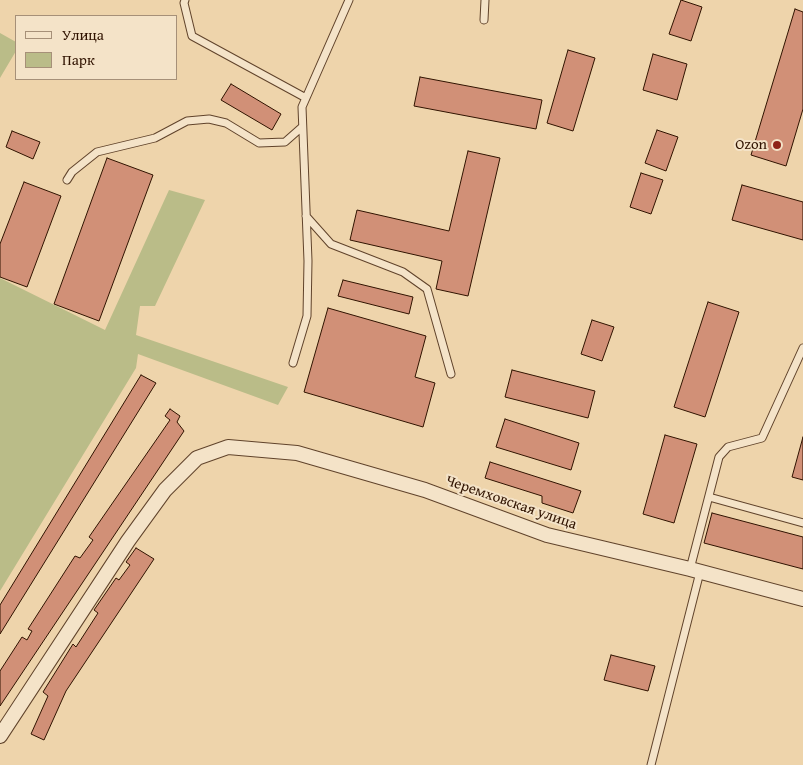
<!DOCTYPE html>
<html>
<head>
<meta charset="utf-8">
<style>
  body { margin:0 }
  #map { position:relative; width:803px; height:765px; overflow:hidden; background:#eed4ab; font-family:"Gentium Book Plus",serif }
  canvas { display:block }
  .legend { position:absolute; left:15px; top:15px; width:162px; height:65px; box-sizing:border-box; background:#f4e3c8; border:1px solid #a69078; margin:0; padding:6px 9px; list-style:none; font-size:15px; color:#301300 }
  .legend li { display:flex; align-items:center; gap:10px; height:25px }
  .legend b { width:25px; border:1px solid #a69078 }
</style>
</head>
<body>
<div id="map">
<canvas width="803" height="765"></canvas>
<ul class="legend">
<li><b style="height:6px;background:#f4e3c8"></b>Улица</li>
<li><b style="height:14px;background:#babc88"></b>Парк</li>
</ul>
</div>
<script>
const ctx = document.querySelector('canvas').getContext('2d');
ctx.lineJoin = 'round';
function fill(path, color) {
  ctx.fillStyle = color;
  ctx.fill(path, 'evenodd');
}
function toPath(rows) {
  const path = new Path2D();
  for (const r of rows) {
    path.moveTo(r[0], r[1]);
    for (let i = 2; i < r.length; i += 2) path.lineTo(r[i], r[i + 1]);
  }
  return path;
}
function stroke(path, color, width, dash) {
  ctx.strokeStyle = color;
  ctx.lineWidth = width;
  ctx.lineCap = dash ? 'butt' : 'round';
  ctx.setLineDash(dash || []);
  ctx.stroke(path);
}
function drawText(font, color, halo, rows, align = 'center') {
  ctx.font = font + ' "Gentium Book Plus",serif';
  ctx.lineWidth = 4;
  ctx.setLineDash([]);
  ctx.textBaseline = 'middle';
  ctx.strokeStyle = halo;
  ctx.fillStyle = color;
  for (const [text, x, y, turn = 0] of rows) {
    ctx.save();
    ctx.translate(x, y);
    ctx.rotate((+turn || 0) * Math.PI / 180);
    ctx.textAlign = isNaN(turn) ? turn : align;
    if (halo) ctx.strokeText(text, 0, 0);
    ctx.fillText(text, 0, 0);
    ctx.restore();
  }
}
fill(toPath([
  [0,33,16,42,16,51,0,78],
  [169,190,205,200,155,306,140,306,136,335,288,387,278,405,138,354,136,368,0,591,0,278,105,330]
]), '#babc88');
const building = toPath([
  [681,0,702,7,691,41,669,34,681,0],
  [795,9,803,12,803,109,786,166,751,155,795,9],
  [568,50,595,58,573,131,547,123,568,50],
  [653,54,687,64,677,100,643,90,653,54],
  [420,77,542,100,536,129,414,106,420,77],
  [231,84,281,114,272,130,221,100,231,84],
  [657,130,678,137,666,171,645,163,657,130],
  [12,131,40,142,33,159,6,147,12,131],
  [468,151,500,158,468,296,436,289,442,261,350,240,357,210,449,231,468,151],
  [107,158,153,175,99,321,54,304,107,158],
  [641,173,663,180,651,214,630,207,641,173],
  [24,182,61,196,27,287,0,277,0,244,24,182],
  [742,185,803,202,803,240,732,220,742,185],
  [343,280,413,297,409,314,338,296,343,280],
  [708,302,739,312,705,417,674,407,708,302],
  [328,308,426,336,415,377,435,383,423,427,304,392,328,308],
  [592,320,614,327,602,361,581,354,592,320],
  [512,370,595,391,588,418,505,397,512,370],
  [141,375,156,383,0,634,0,605,141,375],
  [170,409,180,416,177,422,184,431,0,706,0,671,22,637,27,640,32,631,28,629,75,556,80,558,93,540,89,537,170,420,165,416,170,409],
  [505,419,579,443,571,470,496,447,505,419],
  [665,435,697,444,674,523,643,514,665,435],
  [803,437,803,480,792,477,803,437],
  [490,462,581,491,573,513,542,503,542,496,485,478,490,462],
  [712,513,803,537,803,569,704,543,712,513],
  [136,548,154,559,66,691,44,740,31,734,48,696,43,692,73,644,76,647,98,613,94,610,116,578,119,580,130,565,126,562,136,548],
  [611,655,655,666,648,691,604,680,611,655]
]);
fill(building, '#d19077');
stroke(building, '#301300', 1);
const service = toPath([
  [185,0,184,3,192,36,306,98],
  [484,20,485,0],
  [67,180,72,172,97,152,155,138,187,121,209,119,226,123,259,143,285,142,302,127],
  [306,216,331,244,403,272,427,289,451,374],
  [293,363,307,316,308,261,302,107,349,0],
  [709,497,803,523],
  [690,569,719,457,728,447,762,438,803,348],
  [651,765,700,572]
]);
const minor = toPath([
  [0,736,128,541,165,490,197,458,228,447,297,453,425,490,547,535,690,569,803,599]
]);
stroke(service, '#60432b', 9);
stroke(minor, '#60432b', 16);
stroke(service, '#f4e3c8', 7);
stroke(minor, '#f4e3c8', 14);
for (const [x, y, r, color] of [
  [777,145,5,"#8f2418"]
]) {
  const dot = new Path2D();
  dot.arc(x, y, r, 0, 2 * Math.PI);
  ctx.fillStyle = color;
  ctx.fill(dot);
  stroke(dot, '#f4e3c8', 2);
}
drawText('15px', '#301300', '#f4e3c8', [
  ["Ozon",767,145]
], 'right');
drawText('15px', '#301300', '#f4e3c8', [
  ["Черемховская улица",511,503,19]
]);
</script>
</body>
</html>
